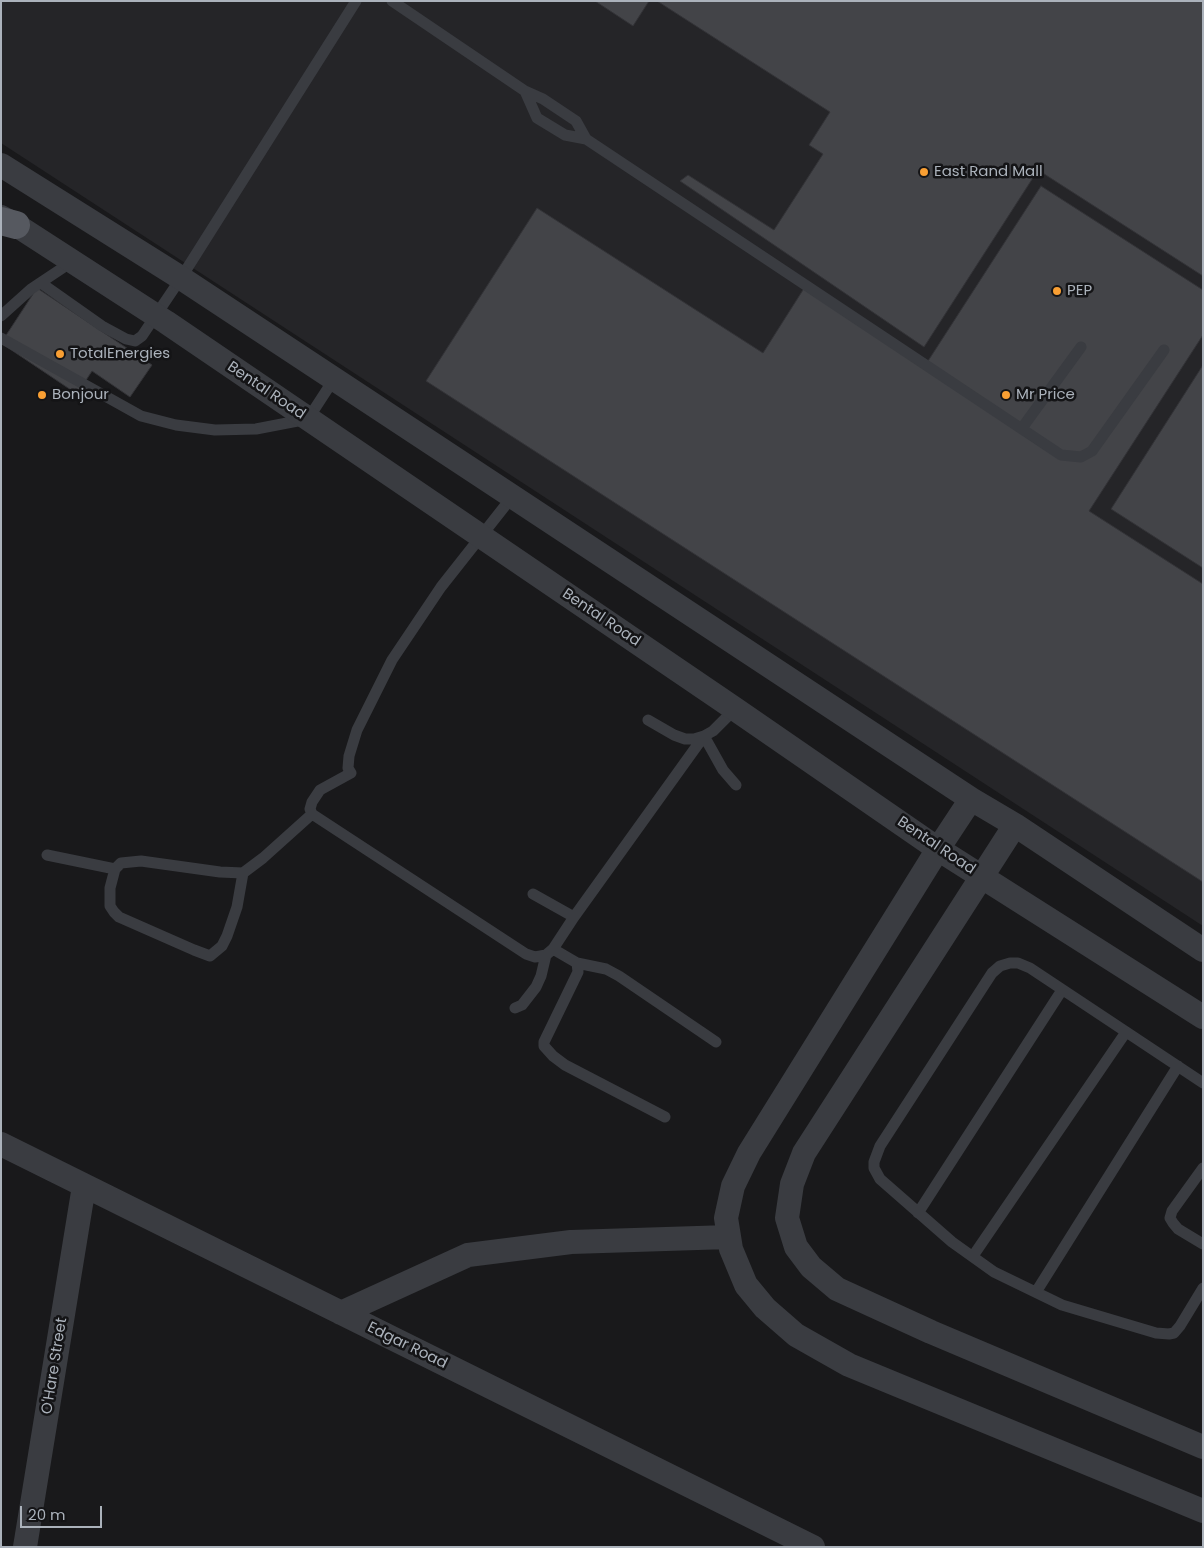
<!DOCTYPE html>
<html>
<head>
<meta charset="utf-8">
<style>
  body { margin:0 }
  #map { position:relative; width:1204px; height:1548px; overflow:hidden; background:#19191b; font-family:Poppins,sans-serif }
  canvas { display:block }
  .frame { position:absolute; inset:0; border:2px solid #abb2bb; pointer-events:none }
  .scale { position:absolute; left:20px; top:1506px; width:82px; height:22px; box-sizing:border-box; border:2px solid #abb2bb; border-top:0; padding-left:6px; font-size:15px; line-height:18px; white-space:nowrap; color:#abb2bb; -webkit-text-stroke:4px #141416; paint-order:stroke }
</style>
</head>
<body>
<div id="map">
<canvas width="1204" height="1548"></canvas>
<div class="frame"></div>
<div class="scale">20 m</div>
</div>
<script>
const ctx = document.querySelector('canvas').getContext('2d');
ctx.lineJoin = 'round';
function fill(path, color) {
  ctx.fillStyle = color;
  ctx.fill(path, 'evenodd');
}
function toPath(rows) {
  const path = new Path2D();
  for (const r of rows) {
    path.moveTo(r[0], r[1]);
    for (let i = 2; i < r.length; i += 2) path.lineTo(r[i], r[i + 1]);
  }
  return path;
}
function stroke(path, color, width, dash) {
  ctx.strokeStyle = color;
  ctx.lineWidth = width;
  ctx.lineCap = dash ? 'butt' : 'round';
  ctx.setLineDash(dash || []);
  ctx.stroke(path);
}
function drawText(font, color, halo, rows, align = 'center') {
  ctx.font = font + ' Poppins,sans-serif';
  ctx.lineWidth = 5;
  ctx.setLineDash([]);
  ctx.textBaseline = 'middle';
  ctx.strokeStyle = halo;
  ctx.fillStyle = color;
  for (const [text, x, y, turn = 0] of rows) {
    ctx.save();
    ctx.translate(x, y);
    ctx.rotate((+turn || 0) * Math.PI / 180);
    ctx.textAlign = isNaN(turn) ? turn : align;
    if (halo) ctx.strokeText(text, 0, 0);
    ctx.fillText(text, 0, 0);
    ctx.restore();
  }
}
fill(toPath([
  [1,1,1203,1,1203,926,1,143]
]), '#252528');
const building = toPath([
  [595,1,649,1,633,26,595,1],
  [657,1,1203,1,1203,276,1038,170,924,347,680,181,688,175,774,230,823,154,809,145,830,112,657,1],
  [1041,186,1203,290,1203,335,1089,511,1203,584,1203,882,426,381,537,208,763,353,808,282,928,361,1041,186],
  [37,288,152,365,130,397,92,371,77,394,1,343,37,288],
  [1203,365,1203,568,1111,509,1203,365]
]);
fill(building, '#434448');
stroke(building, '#333337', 1);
stroke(toPath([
  [392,1,525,91,543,99,576,121,586,139],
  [525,91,537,118,565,135,586,139,1061,455,1081,457,1092,451,1164,350],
  [41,283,102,326,126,339,135,341,142,336,181,278,356,1],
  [1,316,31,289,73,261],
  [1,338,141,416,176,425,215,430,256,429,308,419,334,379],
  [1022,428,1081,347],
  [512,497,441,587,392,660,357,730,349,756,348,768,351,773,320,790,312,802,310,809,312,814,526,954,535,957,546,955,553,949,574,917,704,736,723,770,736,785],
  [648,720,674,735,685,739,694,739,704,736,713,731,735,709],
  [47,855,115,869],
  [243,873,237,907,227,936,222,946,210,956,194,950,119,917,114,912,110,906,110,888,115,869,121,863,141,861,220,872,243,873,263,858,312,814],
  [533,894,574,917],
  [553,949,577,963,606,969,619,976,716,1042],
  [577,963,578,972,544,1042,544,1046,553,1056,565,1065,665,1117],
  [515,1008,522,1005,536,987,541,976,546,955],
  [1203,1083,1030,968,1018,963,1010,963,1000,966,992,973,880,1146,874,1162,874,1168,880,1179,952,1242,994,1272,1062,1305,1156,1333,1169,1334,1174,1333,1180,1326,1203,1288],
  [1203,1168,1172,1211,1170,1218,1173,1223,1178,1229,1203,1244],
  [918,1213,1062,990],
  [973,1256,1126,1032],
  [1036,1292,1178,1066]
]), '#3a3c41', 11);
stroke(toPath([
  [1,165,181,278,971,799,1015,825,1203,950],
  [1,217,16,225,166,322,735,709,938,849,1203,1017],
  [971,799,938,849,749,1153,733,1186,726,1218,731,1249,746,1285,765,1308,796,1335,849,1365,1203,1511],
  [1015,825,804,1153,792,1184,787,1218,796,1247,811,1267,837,1289,931,1332,1203,1447],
  [1,1144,813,1547],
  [341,1313,468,1255,571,1242,729,1237],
  [25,1547,84,1186]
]), '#3a3c41', 24);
stroke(toPath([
  [1,221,16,225]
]), '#565960', 28);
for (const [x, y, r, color] of [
  [924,172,5,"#f99f33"],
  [1057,291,5,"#f99f33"],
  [60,354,5,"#f99f33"],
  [42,395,5,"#f99f33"],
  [1006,395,5,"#f99f33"]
]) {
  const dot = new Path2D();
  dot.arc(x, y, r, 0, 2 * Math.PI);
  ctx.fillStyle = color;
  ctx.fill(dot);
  stroke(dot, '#141416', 2);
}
drawText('15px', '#abb2bb', '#141416', [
  ["East Rand Mall",934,172],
  ["PEP",1067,291],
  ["TotalEnergies",70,354],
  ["Bonjour",52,395],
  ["Mr Price",1016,395]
], 'left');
drawText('15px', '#abb2bb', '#141416', [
  ["Bental Road",266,391,34],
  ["Bental Road",601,618,34],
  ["Bental Road",936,846,34],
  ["Edgar Road",407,1346,26],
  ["O'Hare Street",55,1366,-81]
]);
</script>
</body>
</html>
